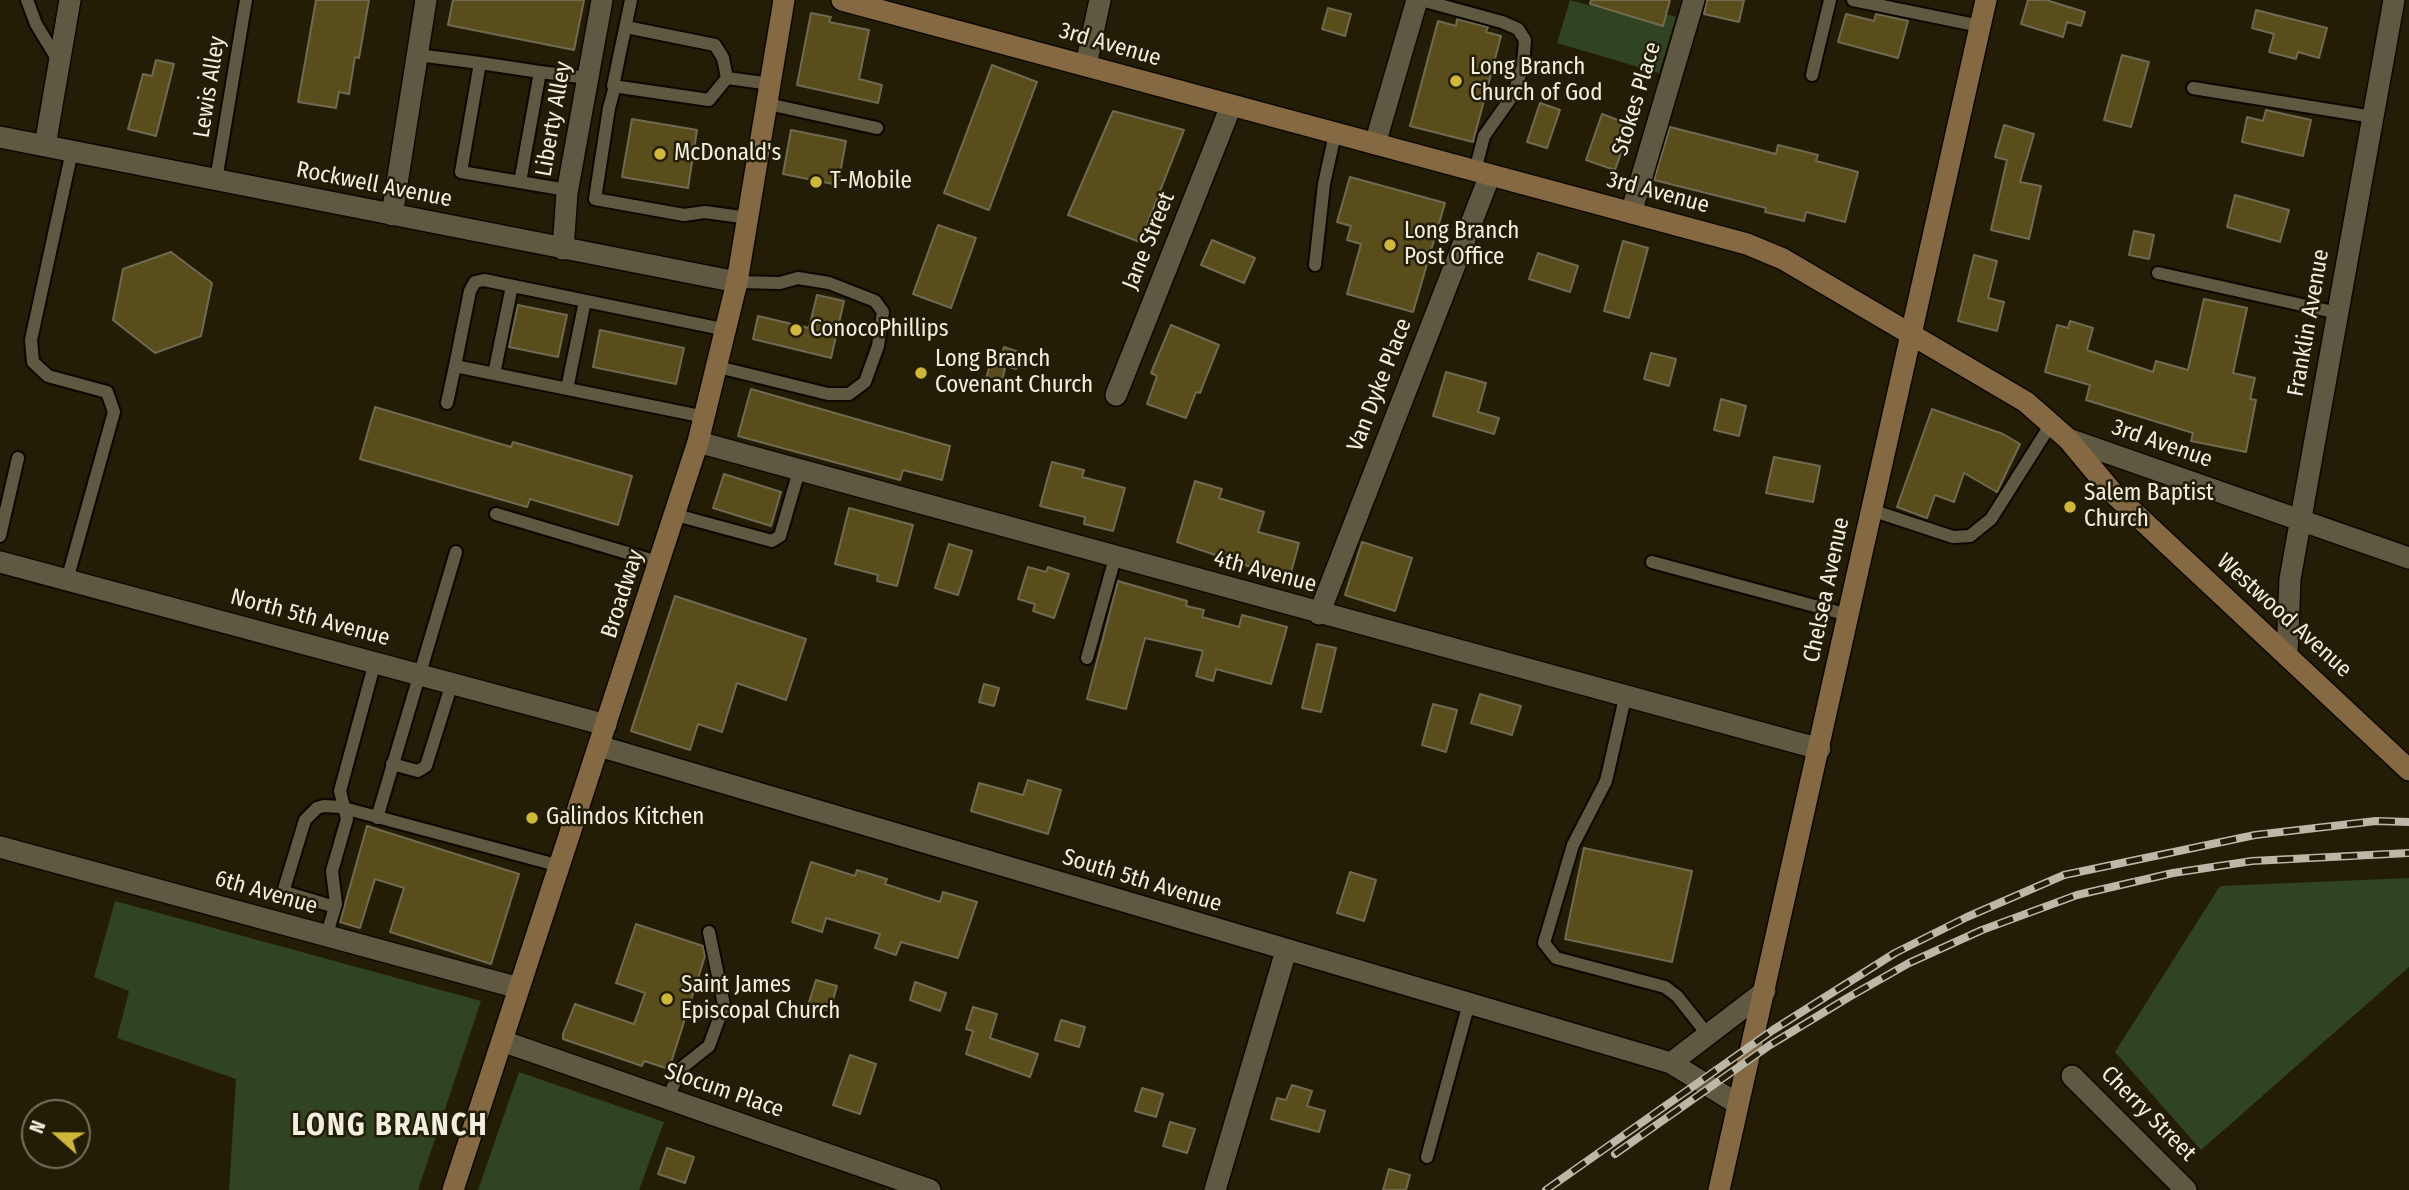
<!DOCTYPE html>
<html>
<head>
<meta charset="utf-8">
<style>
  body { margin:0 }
  #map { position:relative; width:2409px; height:1190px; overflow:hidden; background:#231d06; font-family:"Fira Sans Condensed",sans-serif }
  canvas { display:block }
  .north { position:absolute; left:21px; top:1099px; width:70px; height:70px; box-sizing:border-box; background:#231d06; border:2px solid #76715e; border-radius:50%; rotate:291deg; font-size:19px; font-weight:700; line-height:28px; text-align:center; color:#f2efe1 }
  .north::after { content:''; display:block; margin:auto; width:24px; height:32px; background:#cfb837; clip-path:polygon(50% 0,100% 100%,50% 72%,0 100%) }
</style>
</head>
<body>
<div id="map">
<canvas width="2409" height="1190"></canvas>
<div class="north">N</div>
</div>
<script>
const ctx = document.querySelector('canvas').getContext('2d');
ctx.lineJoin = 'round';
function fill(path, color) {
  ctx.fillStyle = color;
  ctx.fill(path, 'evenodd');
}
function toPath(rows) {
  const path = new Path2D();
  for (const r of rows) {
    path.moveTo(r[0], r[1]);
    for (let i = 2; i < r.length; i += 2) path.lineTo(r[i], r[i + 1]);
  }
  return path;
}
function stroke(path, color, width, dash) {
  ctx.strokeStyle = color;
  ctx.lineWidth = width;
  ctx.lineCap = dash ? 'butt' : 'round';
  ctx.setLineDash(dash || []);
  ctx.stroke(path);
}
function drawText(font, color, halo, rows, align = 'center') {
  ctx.font = font + ' "Fira Sans Condensed",sans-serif';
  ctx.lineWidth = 5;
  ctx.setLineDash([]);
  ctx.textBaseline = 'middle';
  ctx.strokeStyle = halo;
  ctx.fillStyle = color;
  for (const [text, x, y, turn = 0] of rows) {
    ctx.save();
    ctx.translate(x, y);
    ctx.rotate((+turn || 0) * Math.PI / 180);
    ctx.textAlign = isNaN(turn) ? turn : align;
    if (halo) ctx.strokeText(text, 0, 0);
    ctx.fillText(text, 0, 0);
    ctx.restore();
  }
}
fill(toPath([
  [1570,0,1663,26,1666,14,1676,17,1659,73,1557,43],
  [2409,878,2409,967,2201,1150,2115,1052,2220,886],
  [115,901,481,1001,418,1190,229,1190,236,1079,117,1038,129,991,94,977],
  [519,1072,664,1122,639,1190,478,1190]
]), '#304421');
const building = toPath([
  [316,0,369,0,359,58,355,57,349,94,339,92,336,108,298,102,316,0],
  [453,0,584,0,574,50,448,25,453,0],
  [1591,0,1670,0,1663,26,1590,4,1591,0],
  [1707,0,1744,0,1739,22,1704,14,1707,0],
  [2028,0,2046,0,2085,12,2081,26,2067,22,2063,37,2021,24,2028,0],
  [1328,8,1351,14,1345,36,1322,29,1328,8],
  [2256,10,2327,28,2319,58,2298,52,2296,59,2269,52,2274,34,2252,28,2256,10],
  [811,13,831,17,829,22,869,30,859,79,882,85,878,103,797,85,811,13],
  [1846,14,1874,21,1876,14,1908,21,1898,58,1838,42,1846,14],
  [1457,19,1488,27,1486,32,1501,36,1473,142,1410,126,1438,21,1456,26,1457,19],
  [2122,55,2149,62,2131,127,2104,120,2122,55],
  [156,60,174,64,156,136,128,129,143,74,152,76,156,60],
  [992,65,1037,82,989,210,944,193,992,65],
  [1540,103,1560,110,1547,148,1527,142,1540,103],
  [2266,110,2311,120,2303,156,2242,142,2247,117,2263,121,2266,110],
  [1113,111,1184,130,1140,242,1068,215,1113,111],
  [1602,114,1631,125,1615,170,1586,160,1602,114],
  [632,119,697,130,688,188,622,177,632,119],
  [2004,125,2034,134,2020,182,2041,186,2029,239,1991,230,2007,160,1995,157,2004,125],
  [1670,127,1776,154,1778,145,1818,155,1816,161,1858,172,1845,222,1806,212,1804,221,1765,212,1766,208,1654,180,1670,127],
  [791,130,846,141,838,185,783,174,791,130],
  [1350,177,1445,203,1413,312,1347,294,1361,244,1347,240,1351,226,1337,222,1350,177],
  [2235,195,2289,210,2280,242,2227,227,2235,195],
  [938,225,976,238,951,308,913,294,938,225],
  [2134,231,2154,235,2149,259,2129,255,2134,231],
  [1212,240,1255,258,1244,283,1201,265,1212,240],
  [1623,241,1648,248,1629,318,1604,311,1623,241],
  [171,252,212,283,201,336,155,353,113,320,123,269,171,252],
  [1538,253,1578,266,1570,292,1529,279,1538,253],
  [1974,255,1997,261,1988,298,2004,302,1997,331,1958,321,1974,255],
  [817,295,844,301,831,358,753,339,758,316,809,328,817,295],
  [2204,299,2247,308,2233,373,2255,378,2250,399,2256,400,2246,452,2191,441,2193,433,2086,400,2090,385,2045,372,2057,325,2068,328,2070,321,2093,328,2087,350,2153,372,2156,361,2188,370,2204,299],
  [518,305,567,315,558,357,509,347,518,305],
  [1171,325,1219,345,1200,393,1196,392,1186,418,1147,404,1157,376,1151,373,1171,325],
  [600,330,684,348,676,384,593,367,600,330],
  [1004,347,1022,353,1016,369,998,363,1004,347],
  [1651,353,1676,359,1669,386,1644,379,1651,353],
  [990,365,1005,369,999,392,983,388,990,365],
  [1446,372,1486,383,1478,412,1499,418,1494,434,1433,416,1446,372],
  [751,389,950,446,942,480,903,470,900,480,738,436,751,389],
  [1721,399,1746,406,1739,436,1714,430,1721,399],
  [375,407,511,447,513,442,632,476,618,525,530,499,527,507,360,459,375,407],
  [1932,409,2003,434,2020,444,1997,492,1964,473,1954,502,1935,495,1927,518,1897,507,1932,409],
  [1774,457,1820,466,1813,502,1766,493,1774,457],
  [1052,462,1084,470,1082,477,1125,488,1113,531,1084,524,1085,517,1040,506,1052,462],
  [724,474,781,492,771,526,713,508,724,474],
  [1195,481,1222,489,1219,498,1264,512,1258,532,1299,543,1289,580,1177,542,1195,481],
  [849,508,913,525,897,586,877,581,878,575,835,564,849,508],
  [1362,542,1412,558,1395,611,1345,595,1362,542],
  [949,544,972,551,958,595,935,588,949,544],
  [1028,567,1046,572,1048,567,1069,574,1054,618,1033,611,1035,604,1018,599,1028,567],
  [1118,581,1187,601,1186,606,1204,610,1202,617,1239,627,1242,615,1287,627,1271,684,1216,669,1213,681,1196,676,1203,651,1145,638,1126,709,1087,699,1118,581],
  [675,596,806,639,786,700,737,683,722,732,698,724,690,750,631,731,675,596],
  [1317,644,1336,648,1321,712,1302,708,1317,644],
  [984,684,999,688,994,706,979,702,984,684],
  [1480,694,1521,706,1512,735,1471,723,1480,694],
  [1433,704,1457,710,1446,752,1422,745,1433,704],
  [1028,780,1061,790,1048,834,971,811,979,783,1023,795,1028,780],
  [367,826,519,874,491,964,390,932,404,888,375,879,360,928,340,922,367,826],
  [1584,848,1692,871,1672,962,1565,939,1584,848],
  [811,862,855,876,857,870,887,879,885,884,940,902,943,892,977,902,958,958,901,942,896,955,875,948,880,934,826,918,822,932,792,922,811,862],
  [1350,872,1376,880,1364,921,1337,913,1350,872],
  [636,924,703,946,705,956,669,1069,644,1061,642,1066,563,1039,563,1034,575,1004,634,1024,645,993,616,983,636,924],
  [816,980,837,986,830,1011,808,1005,816,980],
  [915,982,946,993,940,1011,910,1000,915,982],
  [973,1007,997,1014,990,1038,1038,1054,1030,1077,966,1054,973,1031,966,1029,973,1007],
  [1061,1020,1085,1027,1079,1047,1055,1040,1061,1020],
  [850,1055,876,1064,860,1114,833,1105,850,1055],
  [1292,1085,1312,1091,1307,1106,1325,1111,1319,1132,1271,1119,1277,1098,1286,1100,1292,1085],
  [1142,1088,1163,1094,1156,1117,1135,1111,1142,1088],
  [1170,1122,1195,1129,1187,1153,1163,1146,1170,1122],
  [667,1148,694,1157,685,1183,658,1174,667,1148],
  [1389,1169,1410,1175,1406,1190,1383,1190,1389,1169]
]);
fill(building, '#594d1c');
stroke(building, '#706a51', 2);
const lane = toPath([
  [27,0,36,24,59,62],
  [1421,0,1502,22,1518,29,1525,40,1523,66,1513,95,1484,136,1475,171],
  [1853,0,1980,26],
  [626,27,715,45,723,58,727,78,709,100,613,86,631,0],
  [418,55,480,63,540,72,520,182,461,172,480,63],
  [540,72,588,78],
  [1812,75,1830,0],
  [727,78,771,84],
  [615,86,609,108,595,199,684,215,705,212,748,218],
  [2193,88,2373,117],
  [768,104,877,128],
  [216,180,246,0],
  [520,182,567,190],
  [1315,265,1324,184,1335,134],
  [2158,273,2338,313],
  [718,367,828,394,849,394,865,382,878,346,883,312,875,301,829,283,798,278,780,283,737,282],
  [494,374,512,286],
  [567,389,585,301],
  [447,403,455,366],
  [705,417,455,366,470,291,475,282,484,280,727,330],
  [1871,510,1953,537,1970,536,1991,519,2051,424],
  [496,514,661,563],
  [676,515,772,541,780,536,799,471],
  [0,536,18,458],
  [1652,562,1848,615],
  [67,580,114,412,107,392,48,376,33,362,31,340,72,151],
  [1087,658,1115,558],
  [1625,698,1606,781,1573,845,1544,943,1556,958,1665,987,1677,996,1708,1035],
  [392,764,418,771,426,766,452,683],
  [377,818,456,552],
  [335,907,288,893,284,889,305,820,317,808,324,806,340,807,560,866],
  [326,937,336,904,332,871,347,819,340,791,375,662],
  [668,1099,680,1069,709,1046,724,1005,709,932],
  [1427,1157,1469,1003]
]);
const street = toPath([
  [1086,65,1100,0],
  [0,137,737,282],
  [1375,144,1417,0],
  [45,146,70,0],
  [1631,213,1694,0],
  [392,215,426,0],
  [563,249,567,193,602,0],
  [1116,395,1231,106],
  [2068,439,2409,558],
  [698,442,1820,749],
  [0,562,606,725],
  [1319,614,1490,175],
  [2287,656,2290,579,2394,0],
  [599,746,1671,1063,1765,991],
  [0,847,519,988],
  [502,1041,930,1190],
  [1671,1063,1738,1104],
  [2072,1076,2186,1190],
  [1215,1190,1286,951]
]);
const secondary = toPath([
  [842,0,1747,244,1783,259,2026,402,2068,439,2113,493,2409,770],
  [453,1190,698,442,737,282,784,0],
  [1719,1190,1986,0]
]);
stroke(lane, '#0c0700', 16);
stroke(street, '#0c0700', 24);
stroke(secondary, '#0c0700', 24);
stroke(lane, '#5f5941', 12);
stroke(street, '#5f5941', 21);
stroke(secondary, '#856942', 21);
const rail = toPath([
  [1615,1154,1770,1045,1849,997,1909,963,1982,930,2077,895,2173,873,2252,861,2409,853],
  [1546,1190,1773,1030,1895,953,1967,917,2064,875,2255,835,2376,821,2409,822]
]);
stroke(rail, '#bcb8a7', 8);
stroke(rail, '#231d06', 5, [16]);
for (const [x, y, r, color] of [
  [1456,81,7,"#cfb837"],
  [660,154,7,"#cfb837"],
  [816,182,7,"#cfb837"],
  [1390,245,7,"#cfb837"],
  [796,330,7,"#cfb837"],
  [921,373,7,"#cfb837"],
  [2070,507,7,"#cfb837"],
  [532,818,7,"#cfb837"],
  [667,999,7,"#cfb837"]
]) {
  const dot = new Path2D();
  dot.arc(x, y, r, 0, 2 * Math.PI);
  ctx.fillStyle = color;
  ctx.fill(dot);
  stroke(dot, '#231d06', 2.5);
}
drawText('23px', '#f2efe1', '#231d06', [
  ["3rd Avenue",1110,45,16],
  ["Lewis Alley",210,87,-81],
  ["Stokes Place",1637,99,-73],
  ["Liberty Alley",554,119,-80],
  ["Rockwell Avenue",374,185,11],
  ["3rd Avenue",1658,193,15],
  ["Jane Street",1149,241,-68],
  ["Franklin Avenue",2309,323,-80],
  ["Van Dyke Place",1380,385,-69],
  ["3rd Avenue",2162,444,19],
  ["4th Avenue",1265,572,15],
  ["Chelsea Avenue",1827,590,-78],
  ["Broadway",623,594,-72],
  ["Westwood Avenue",2284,616,42],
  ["North 5th Avenue",310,618,15],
  ["South 5th Avenue",1142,881,17],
  ["6th Avenue",266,893,16],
  ["Slocum Place",724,1091,19],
  ["Cherry Street",2148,1114,45]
]);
drawText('23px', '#f2efe1', '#231d06', [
  ["Long Branch",1470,68],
  ["Church of God",1470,94],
  ["McDonald's",674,154],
  ["T-Mobile",830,182],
  ["Long Branch",1404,232],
  ["Post Office",1404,258],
  ["ConocoPhillips",810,330],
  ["Long Branch",935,360],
  ["Covenant Church",935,386],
  ["Salem Baptist",2084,494],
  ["Church",2084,520],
  ["Galindos Kitchen",546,818],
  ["Saint James",681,986],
  ["Episcopal Church",681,1012]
], 'left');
ctx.letterSpacing = '2px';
drawText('bold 30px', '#f2efe1', '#231d06', [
  ["LONG BRANCH",390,1127]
]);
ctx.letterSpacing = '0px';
</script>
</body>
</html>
